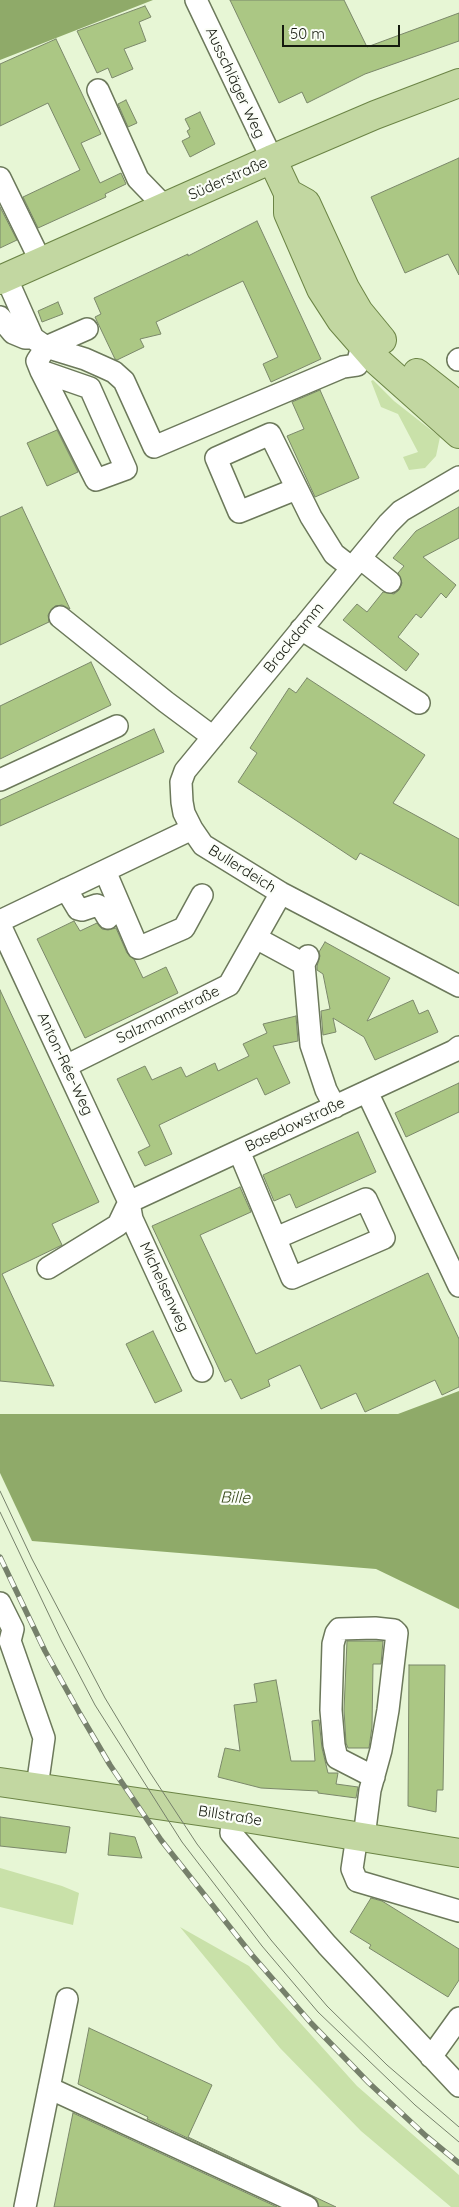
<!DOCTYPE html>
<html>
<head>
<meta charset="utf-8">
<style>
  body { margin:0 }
  #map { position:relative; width:459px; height:2207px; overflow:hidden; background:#e7f6d5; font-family:Quicksand,sans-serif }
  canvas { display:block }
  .scale { position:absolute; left:282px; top:25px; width:118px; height:22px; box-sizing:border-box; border:2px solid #151a0f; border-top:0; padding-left:6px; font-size:15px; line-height:18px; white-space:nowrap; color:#151a0f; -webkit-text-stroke:4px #fbfef8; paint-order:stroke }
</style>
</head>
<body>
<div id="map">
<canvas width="459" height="2207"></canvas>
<div class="scale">50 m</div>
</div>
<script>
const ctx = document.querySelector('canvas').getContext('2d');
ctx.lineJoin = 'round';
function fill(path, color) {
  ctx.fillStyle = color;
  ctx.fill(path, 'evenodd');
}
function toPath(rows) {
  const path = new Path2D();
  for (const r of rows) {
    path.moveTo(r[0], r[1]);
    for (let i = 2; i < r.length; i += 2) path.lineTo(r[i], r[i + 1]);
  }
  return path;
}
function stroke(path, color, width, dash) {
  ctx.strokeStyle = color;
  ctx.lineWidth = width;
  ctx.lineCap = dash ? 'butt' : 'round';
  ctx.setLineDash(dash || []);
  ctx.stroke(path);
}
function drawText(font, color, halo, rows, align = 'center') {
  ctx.font = font + ' Quicksand,sans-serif';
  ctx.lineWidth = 4.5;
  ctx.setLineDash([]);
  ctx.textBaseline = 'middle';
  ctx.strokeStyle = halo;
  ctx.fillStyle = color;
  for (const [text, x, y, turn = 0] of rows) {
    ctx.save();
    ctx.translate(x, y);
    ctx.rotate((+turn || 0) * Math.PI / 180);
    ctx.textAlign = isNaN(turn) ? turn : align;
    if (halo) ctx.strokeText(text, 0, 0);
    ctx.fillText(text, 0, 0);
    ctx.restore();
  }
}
fill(toPath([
  [373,380,394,401,440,437,436,456,425,468,409,470,403,457,418,452,398,414,381,407,371,381],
  [0,1868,62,1886,79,1893,73,1925,0,1907],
  [180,1927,249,1966,357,2086,459,2175,459,2207,451,2207,361,2131,280,2048]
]), '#c9e1a9');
fill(toPath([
  [0,0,153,0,0,60],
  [459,1391,459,1609,376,1569,32,1541,0,1541,0,1414,398,1414]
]), '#8faa69');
fill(toPath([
  [0,1473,32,1541,33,1544,0,1543]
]), '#e7f6d5');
const building = toPath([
  [230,0,344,0,367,47,459,13,459,41,365,74,307,103,302,92,279,103,230,0],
  [145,6,151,17,139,22,146,41,124,49,133,69,112,78,108,68,97,73,77,31,145,6],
  [56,39,101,134,81,143,100,183,121,173,126,184,105,194,106,197,38,228,23,197,80,170,48,103,0,126,0,64,56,39],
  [126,100,137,123,128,127,118,104,126,100],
  [200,112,215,144,190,157,182,141,190,137,187,131,190,129,185,119,200,112],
  [459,158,459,275,448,254,405,273,371,197,459,158],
  [0,207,17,240,0,248,0,207],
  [257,221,321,359,271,382,263,364,278,357,243,281,156,322,161,334,140,339,144,347,117,360,115,359,95,317,101,314,94,298,188,254,188,256,257,221],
  [58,302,63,314,42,322,38,311,58,302],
  [320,390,359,478,315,497,287,436,304,429,292,402,320,390],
  [57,430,78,472,47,486,27,443,57,430],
  [22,507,70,609,62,605,55,606,48,615,49,622,0,645,0,517,22,507],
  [459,507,459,538,423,557,456,585,446,598,441,593,421,618,416,614,398,637,419,654,406,671,343,620,357,604,367,612,383,592,394,594,399,590,402,583,398,573,404,566,393,558,416,531,459,507],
  [91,662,111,705,0,759,0,706,91,662],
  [307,678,425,755,393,803,459,839,459,906,360,853,356,860,238,782,257,753,250,748,289,688,296,693,307,678],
  [154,729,164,752,0,826,0,800,154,729],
  [74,921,80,931,97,923,102,929,108,930,116,928,127,953,134,959,143,978,166,967,178,993,85,1038,37,939,74,921],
  [325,942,390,978,367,1021,413,1000,419,1014,428,1010,438,1032,375,1060,364,1037,333,1018,336,1032,323,1035,321,1011,330,1009,323,974,317,970,317,966,320,956,319,952,325,942],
  [0,990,99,1202,52,1224,62,1245,2,1274,54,1386,0,1381,0,990],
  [296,1016,298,1041,273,1046,290,1083,265,1095,257,1078,159,1125,172,1154,145,1166,138,1152,150,1146,117,1079,145,1066,152,1080,181,1067,186,1077,215,1063,218,1071,249,1056,243,1044,267,1033,263,1024,296,1016],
  [459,1083,459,1112,406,1137,395,1113,459,1083],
  [358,1132,376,1172,296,1208,290,1194,274,1201,263,1175,358,1132],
  [240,1187,251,1212,200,1235,256,1354,428,1273,459,1339,459,1387,442,1395,435,1380,365,1412,356,1393,321,1409,300,1365,268,1380,270,1386,241,1399,231,1379,225,1382,152,1226,240,1187],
  [153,1331,182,1391,155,1403,126,1344,153,1331],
  [347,1641,383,1641,381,1664,373,1664,372,1727,369,1748,348,1748,346,1743,344,1710,347,1641],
  [409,1665,445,1665,443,1790,437,1790,436,1812,408,1806,409,1665],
  [276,1680,291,1761,315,1761,312,1721,319,1720,322,1748,328,1773,338,1773,336,1784,358,1787,356,1798,318,1793,318,1791,261,1788,218,1777,225,1748,240,1751,234,1705,257,1702,254,1684,276,1680],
  [0,1817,70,1827,66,1853,0,1846,0,1817],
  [110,1833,135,1837,142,1858,108,1855,110,1833],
  [371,1898,382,1901,459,1949,459,1980,448,1997,369,1948,371,1945,350,1932,371,1898],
  [89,2028,212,2085,188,2137,336,2207,319,2207,317,2200,312,2196,147,2119,148,2117,78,2084,89,2028],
  [73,2113,277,2207,54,2207,73,2113]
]);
fill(building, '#abc784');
stroke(building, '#7b886a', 1);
const minor = toPath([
  [196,0,272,159],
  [98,90,138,179,165,207],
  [0,178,41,262],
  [6,277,33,338,46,347,85,359,103,367,114,372,124,381,154,447,343,367,357,365,362,345],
  [0,317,13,333,25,338,33,338],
  [458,360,459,359],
  [41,371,90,388,126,469,96,480,41,371,37,361,46,347,87,329],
  [296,489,239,512,216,458,270,434,311,517,334,554,352,568],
  [360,558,390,582],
  [60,617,166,702,213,737],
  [301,629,419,703],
  [0,780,117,726],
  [192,829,184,813,182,802,181,782,185,771,388,524,401,511,459,477],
  [105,871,138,948,184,928,202,895],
  [66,889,78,909,82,910,97,905,102,908,108,918],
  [0,921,192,829,203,845,281,893,459,986],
  [0,925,129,1202,132,1219,202,1371],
  [256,938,304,964,308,956],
  [304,964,311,1045,326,1090,335,1107],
  [66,1066,229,985,281,893],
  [367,1092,459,1286],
  [239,1151,292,1278,384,1238,366,1199,276,1238],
  [129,1202,454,1051,459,1047],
  [48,1268,118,1225,129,1202],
  [0,1603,13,1629,10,1641,44,1738,37,1787],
  [233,1816,231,1833,327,1945,459,2086],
  [357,1836,352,1869,357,1881,459,1911],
  [364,1837,370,1790,381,1750,388,1710,397,1633,394,1630,375,1628,339,1629,336,1633,333,1644,331,1710,334,1745,337,1758,374,1777],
  [431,2057,459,2018],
  [49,2088,307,2207],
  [25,2207,67,1999]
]);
const major = toPath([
  [272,159,288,193,288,213,321,289,341,320,376,360,459,434],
  [288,193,306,203,345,288,359,312,382,340],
  [0,280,272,159,375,115,459,83],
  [417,373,459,406],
  [0,1782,233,1816,459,1853]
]);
stroke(minor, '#6c795b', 24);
stroke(major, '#6b8445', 30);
stroke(minor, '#fff', 21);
stroke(major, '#c2d7a1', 28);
stroke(toPath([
  [0,1491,32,1559,105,1698,149,1771,197,1844,271,1940,327,2006,387,2065,459,2127],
  [0,1512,61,1640,95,1705,182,1842,262,1946,318,2012,415,2105,459,2142]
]), '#76806b', 1);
const rail = toPath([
  [0,1557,45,1651,80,1714,110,1765,161,1840,252,1955,311,2023,369,2083,426,2136,459,2163]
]);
stroke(rail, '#76806b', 5.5);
stroke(rail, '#fbfef8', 4, [11]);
drawText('15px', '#151a0f', '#fbfef8', [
  ["Ausschläger Weg",235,83,65],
  ["Süderstraße",228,179,-24],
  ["Brackdamm",294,638,-51],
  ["Bullerdeich",242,869,32],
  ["Salzmannstraße",168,1015,-26],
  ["Anton-Rée-Weg",65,1064,65],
  ["Basedowstraße",295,1125,-25],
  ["Michelsenweg",164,1287,65],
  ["Billstraße",230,1816,9]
]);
drawText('italic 16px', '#374919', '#fbfef8', [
  ["Bille",235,1498,1]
]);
</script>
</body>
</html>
